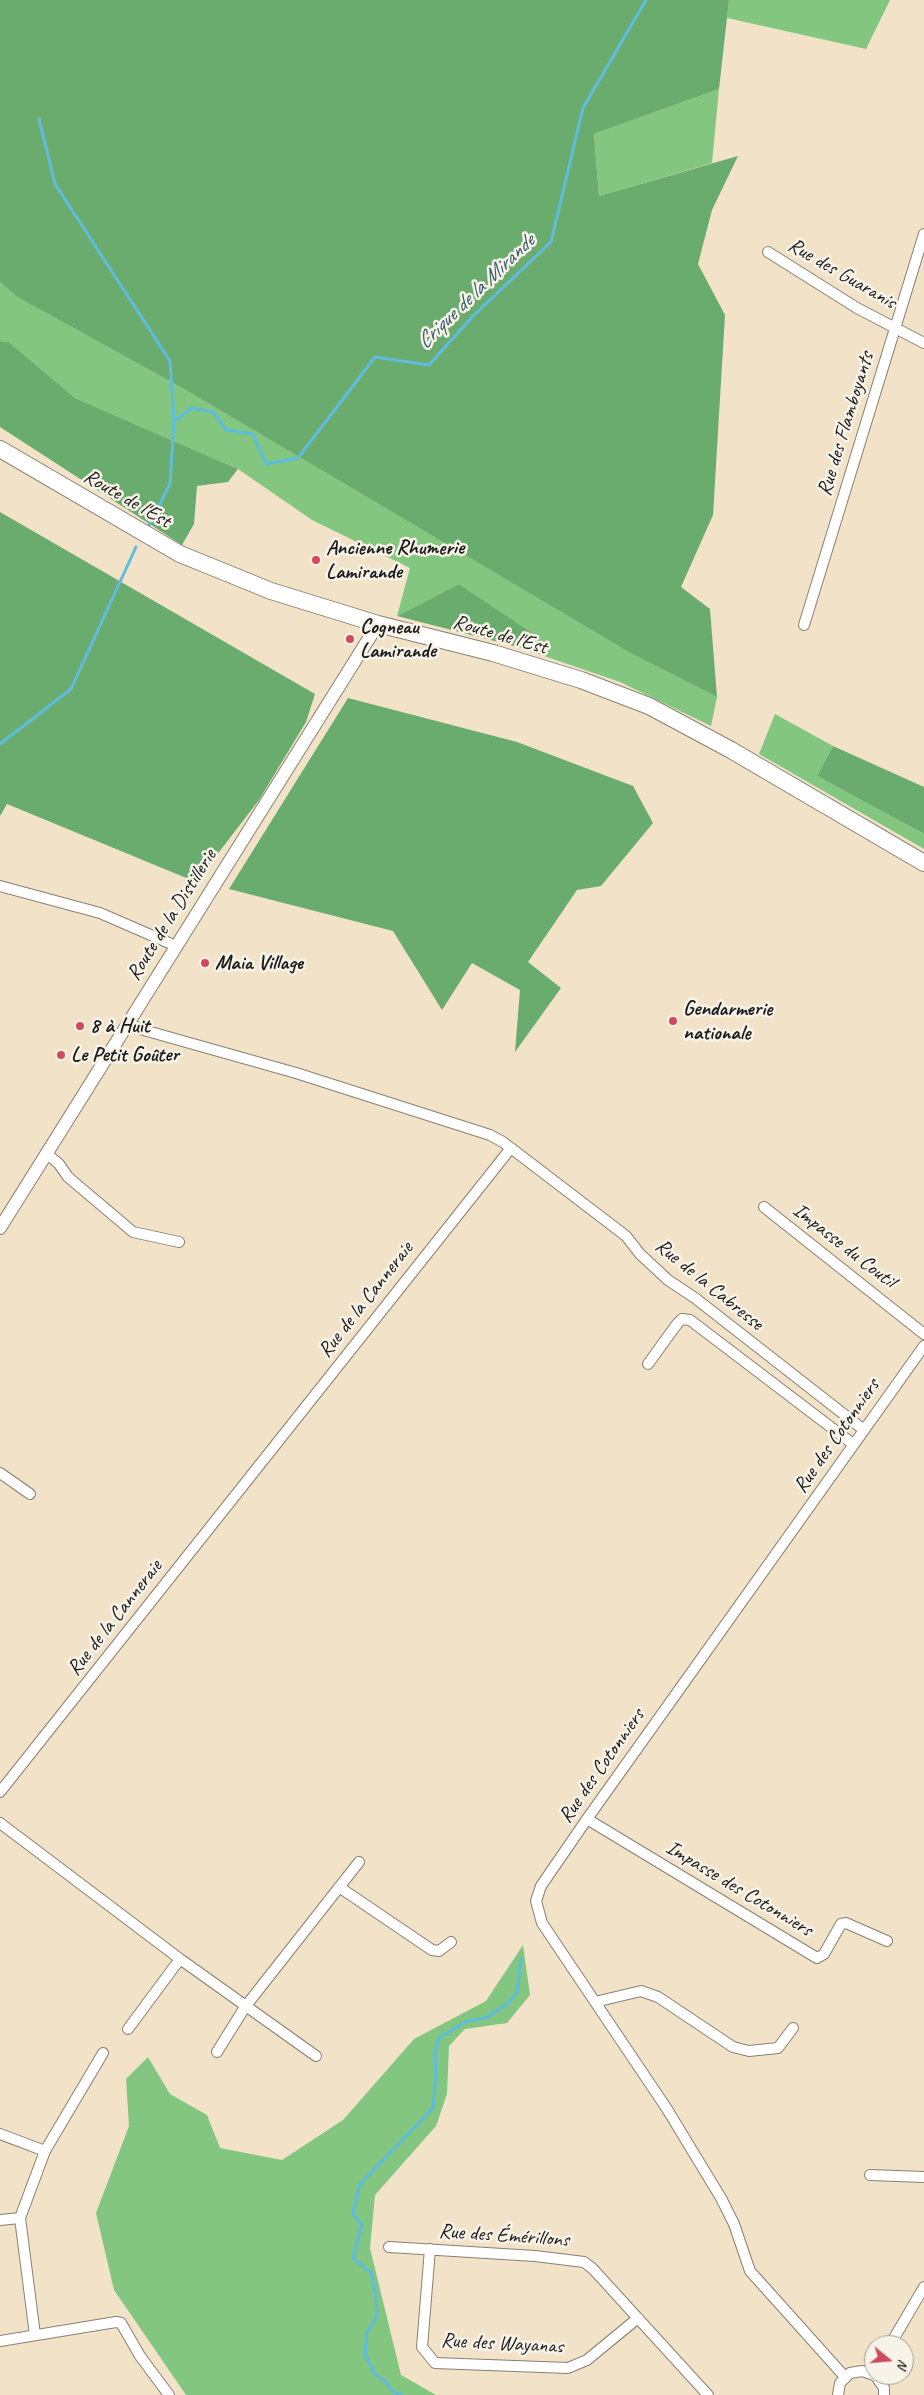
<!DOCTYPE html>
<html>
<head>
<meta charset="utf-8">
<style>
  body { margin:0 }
  #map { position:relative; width:924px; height:2395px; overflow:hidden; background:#f2e3c8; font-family:Caveat,sans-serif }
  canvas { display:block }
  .north { position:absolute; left:864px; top:2335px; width:50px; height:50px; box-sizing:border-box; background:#f7f3e8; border:1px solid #9f9d96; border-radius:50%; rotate:107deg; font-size:14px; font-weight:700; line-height:20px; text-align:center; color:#1c1c1c }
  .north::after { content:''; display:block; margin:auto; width:18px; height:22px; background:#d1495b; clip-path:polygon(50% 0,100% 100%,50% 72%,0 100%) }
</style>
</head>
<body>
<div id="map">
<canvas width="924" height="2395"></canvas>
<div class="north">N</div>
</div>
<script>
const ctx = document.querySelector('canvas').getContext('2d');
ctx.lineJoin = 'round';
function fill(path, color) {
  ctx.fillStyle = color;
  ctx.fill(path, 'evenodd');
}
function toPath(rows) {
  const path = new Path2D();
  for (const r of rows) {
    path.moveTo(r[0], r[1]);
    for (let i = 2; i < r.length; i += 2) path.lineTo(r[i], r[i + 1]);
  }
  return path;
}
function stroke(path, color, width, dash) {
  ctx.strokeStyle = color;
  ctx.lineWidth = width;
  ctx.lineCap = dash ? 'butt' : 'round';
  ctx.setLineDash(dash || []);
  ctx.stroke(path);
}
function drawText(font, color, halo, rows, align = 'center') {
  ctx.font = font + ' Caveat,sans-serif';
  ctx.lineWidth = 5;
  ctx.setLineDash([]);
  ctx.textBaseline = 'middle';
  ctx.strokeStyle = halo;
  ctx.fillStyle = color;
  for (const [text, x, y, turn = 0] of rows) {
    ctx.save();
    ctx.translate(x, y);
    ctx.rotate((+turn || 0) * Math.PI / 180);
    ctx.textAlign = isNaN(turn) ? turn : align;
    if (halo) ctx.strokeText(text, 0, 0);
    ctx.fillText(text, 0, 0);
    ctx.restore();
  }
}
fill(toPath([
  [729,0,890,0,866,49,727,18],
  [719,89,712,163,599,196,594,134],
  [0,282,17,297,184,389,632,654,717,697,711,726,620,682,518,647,531,632,459,584,397,616,410,568,312,520,238,469,75,398,9,342,0,341],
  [775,714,833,746,817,776,924,834,924,849,759,754],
  [523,1945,530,1995,507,2023,465,2029,449,2046,447,2094,436,2126,375,2195,370,2248,401,2375,436,2395,186,2395,114,2290,96,2213,129,2126,126,2079,148,2057,170,2094,207,2115,220,2148,282,2160,343,2120,414,2039,486,2001]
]), '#83c680');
fill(toPath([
  [0,0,729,0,719,89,594,134,599,196,738,156,712,210,698,264,725,315,713,515,681,587,710,609,717,697,632,654,184,389,17,297,0,282],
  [0,341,9,342,75,398,238,469,228,482,197,486,194,524,182,545,0,427],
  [0,512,315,694,306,722,259,800,196,882,7,804,0,816],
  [459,584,531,632,518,647,397,616],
  [348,698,517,742,633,786,653,823,601,886,577,890,528,962,561,988,515,1052,520,990,472,963,442,1010,393,931,229,889],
  [833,746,924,787,924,834,817,776]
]), '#6aab6e');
stroke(toPath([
  [39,119,55,184,170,361,174,422],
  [149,525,170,484,174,422,192,408,213,412,226,430,253,434,266,464,298,458,375,357,429,365,473,316,551,242,583,108,646,0],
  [0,744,71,689,136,547],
  [402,2395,393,2392,387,2383,374,2373,365,2354,367,2332,377,2317,376,2295,371,2273,353,2258,362,2225,353,2213,360,2184,433,2108,436,2076,435,2053,439,2038,467,2021,486,2018,508,2003,517,1993,521,1959]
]), '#60bcde', 3);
const minor = toPath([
  [768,252,857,308,924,343],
  [804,625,924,234],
  [0,886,100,913,176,946],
  [128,1023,140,1029,296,1073,490,1135,503,1142,626,1236,640,1254,668,1280,695,1298,864,1430],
  [46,1153,59,1164,68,1177,133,1232,179,1242],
  [764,1207,924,1334],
  [648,1364,677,1324,682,1319,690,1320,853,1444],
  [0,1473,30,1494],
  [0,1792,511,1148],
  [587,1819,817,1958,824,1954,841,1924,846,1923,887,1941],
  [0,1823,180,1959,316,2056],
  [339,1887,432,1950,439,1951,451,1942],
  [595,2002,641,1991,658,1997,733,2047,749,2051,778,2048,793,2028],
  [128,2029,180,1959],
  [217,2052,245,2007,359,1862],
  [0,2134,45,2151],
  [870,2175,924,2177],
  [20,2218,45,2151,103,2053],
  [20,2218,35,2335],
  [0,2220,20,2218],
  [389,2247,535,2256,584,2262,593,2269,708,2395],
  [430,2249,422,2347,435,2363,568,2368,587,2360,638,2318],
  [0,2341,116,2322,121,2323,140,2356,169,2395],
  [890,2345,924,2287],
  [875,2375,884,2388,884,2395],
  [845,2377,750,2271,734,2224,721,2198,667,2109,542,1923,536,1901,541,1886,587,1819,924,1346],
  [838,2395,840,2383,850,2373,862,2371,874,2375]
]);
const tertiary = toPath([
  [0,1228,378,624]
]);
const primary = toPath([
  [0,449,180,554,271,591,378,624,493,653,581,680,649,706,731,750,924,863]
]);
stroke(minor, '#878072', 12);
stroke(tertiary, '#878072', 14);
stroke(primary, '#878072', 18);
stroke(minor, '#fff', 10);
stroke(tertiary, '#fff', 12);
stroke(primary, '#fff', 16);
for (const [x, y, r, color] of [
  [316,560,5,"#d1495b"],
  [350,639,5,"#d1495b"],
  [205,963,5,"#d1495b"],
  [673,1021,5,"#d1495b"],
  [80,1026,5,"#d1495b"],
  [61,1055,5,"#d1495b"]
]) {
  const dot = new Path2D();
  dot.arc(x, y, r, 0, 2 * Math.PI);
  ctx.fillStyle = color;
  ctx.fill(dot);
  stroke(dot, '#f7f3e8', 2);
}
drawText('21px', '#1c1c1c', '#f7f3e8', [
  ["Rue des Guaranis",842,274,30],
  ["Rue des Flamboyants",846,424,-73],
  ["Route de l'Est",127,499,30],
  ["Route de l'Est",500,635,16],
  ["Route de la Distillerie",172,915,-58],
  ["Impasse du Coutil",844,1246,38],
  ["Rue de la Cabresse",709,1285,39],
  ["Rue de la Canneraie",366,1300,-52],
  ["Rue des Cotonniers",837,1436,-55],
  ["Rue de la Canneraie",115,1618,-52],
  ["Rue des Cotonniers",602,1766,-55],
  ["Impasse des Cotonniers",739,1889,31],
  ["Rue des Émérillons",504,2236,4],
  ["Rue des Wayanas",502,2344,3]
]);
drawText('bold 21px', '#1c1c1c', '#f7f3e8', [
  ["Ancienne Rhumerie",326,548],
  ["Lamirande",326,572],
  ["Cogneau",360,627],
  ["Lamirande",360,651],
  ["Maia Village",215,963],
  ["Gendarmerie",683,1009],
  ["nationale",683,1033],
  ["8 à Huit",90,1026],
  ["Le Petit Goûter",71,1055]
], 'left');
drawText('italic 22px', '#375c6a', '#f7f3e8', [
  ["Crique de la Mirande",476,292,-44]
]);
</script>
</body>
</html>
